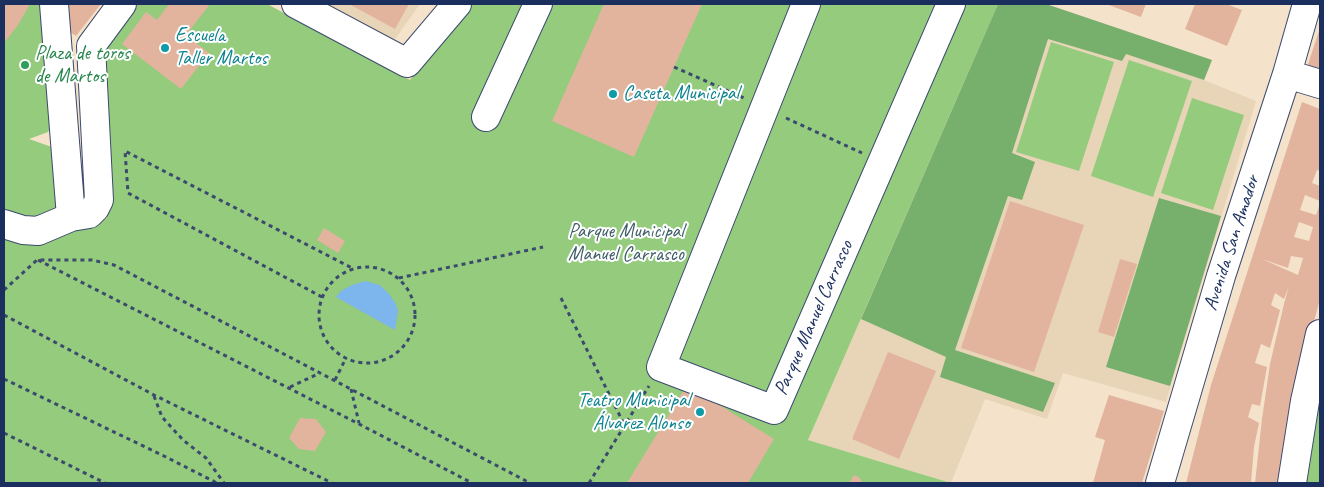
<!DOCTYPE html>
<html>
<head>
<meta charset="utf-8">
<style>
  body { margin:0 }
  #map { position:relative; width:1324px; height:487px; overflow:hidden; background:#f4e3ca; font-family:Caveat,sans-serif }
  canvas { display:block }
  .frame { position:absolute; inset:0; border:5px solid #1b2f5e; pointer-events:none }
</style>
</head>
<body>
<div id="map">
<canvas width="1324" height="487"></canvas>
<div class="frame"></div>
</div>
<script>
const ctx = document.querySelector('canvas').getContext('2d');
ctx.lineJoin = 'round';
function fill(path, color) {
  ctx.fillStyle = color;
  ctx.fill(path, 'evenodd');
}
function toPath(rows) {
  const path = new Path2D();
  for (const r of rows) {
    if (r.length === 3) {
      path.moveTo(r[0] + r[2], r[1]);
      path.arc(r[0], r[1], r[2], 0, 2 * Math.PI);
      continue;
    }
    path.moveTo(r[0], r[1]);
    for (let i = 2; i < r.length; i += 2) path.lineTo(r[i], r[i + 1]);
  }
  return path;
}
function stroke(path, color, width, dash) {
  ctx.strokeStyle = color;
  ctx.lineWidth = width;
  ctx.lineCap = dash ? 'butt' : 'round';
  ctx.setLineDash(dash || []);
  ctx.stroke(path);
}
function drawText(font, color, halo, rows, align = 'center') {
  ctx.font = font + ' Caveat,sans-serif';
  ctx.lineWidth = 4;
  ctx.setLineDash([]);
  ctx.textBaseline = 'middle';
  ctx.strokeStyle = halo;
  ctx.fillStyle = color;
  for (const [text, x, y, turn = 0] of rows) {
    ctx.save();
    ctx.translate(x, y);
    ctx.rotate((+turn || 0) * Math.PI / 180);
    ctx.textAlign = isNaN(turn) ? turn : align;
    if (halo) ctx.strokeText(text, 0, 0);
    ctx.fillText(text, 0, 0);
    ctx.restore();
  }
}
fill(toPath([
  [321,4,420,4,393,42],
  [998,4,1046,4,1212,60,1204,80,1256,101,1166,402,1063,373,1047,419,985,399,951,483,808,440]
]), '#e8d5b8');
fill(toPath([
  [4,4,41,4,52,126,48,132,29,139,66,152,71,217,93,226,107,218,110,193,102,54,138,4,267,4,410,80,469,4,998,4,808,440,951,483,4,483],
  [1051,42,1114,62,1079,171,1016,152],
  [1129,60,1192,81,1153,197,1091,176],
  [1192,98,1244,115,1213,210,1161,193],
  [1320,334,1320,483,1292,483]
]), '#94cb7d');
fill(toPath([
  [998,4,1046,4,1212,60,1204,80,1126,54,1122,61,1048,39,1012,153,1035,162,1022,200,1008,196,955,350,1055,383,1043,412,940,377,946,357,861,319],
  [1159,198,1221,216,1170,386,1106,367]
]), '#77af6c');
fill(toPath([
  [365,281,380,285,389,294,396,304,398,311,395,330,336,297,341,291,352,285]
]), '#7db5ed');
fill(toPath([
  [4,4,30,4,18,25,4,43],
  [66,4,101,4,76,36,65,29],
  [169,4,210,4,186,35,209,53,181,89,122,44,146,12,157,20],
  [349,4,409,4,395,29],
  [604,4,702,4,634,157,552,121],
  [1106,4,1146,4,1141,17],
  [1195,4,1226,4,1242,10,1227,46,1185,29],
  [1320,28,1320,75,1306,70],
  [1302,102,1320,109,1320,171,1317,170,1312,183,1320,186,1320,201,1305,195,1300,210,1316,215,1320,204,1320,299,1304,359,1285,483,1255,483,1262,419,1270,364,1284,304,1289,286,1284,299,1275,293,1271,305,1280,310,1270,348,1261,344,1255,363,1267,367,1260,406,1252,404,1248,417,1259,423,1254,447,1251,483,1186,483,1211,385],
  [1299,222,1313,227,1309,241,1294,237],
  [1291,256,1303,258,1298,275,1262,259,1288,268],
  [1010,201,1084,225,1034,372,961,348],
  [324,228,345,241,338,253,317,240],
  [1120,259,1137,264,1114,337,1098,332],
  [888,352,936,371,899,459,852,439],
  [687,385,774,439,748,483,627,483],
  [1109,395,1164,411,1142,483,1093,483,1105,440,1095,437],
  [300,418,316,419,326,432,315,451,299,449,289,438],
  [854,475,860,478,862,483,849,483]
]), '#e2b49e');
const minor = toPath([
  [54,4,71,217],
  [296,4,407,63,457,4],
  [806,4,661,367,774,410,951,4],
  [1287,74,1320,84],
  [486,117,538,4],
  [4,224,23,230,38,231,71,217,89,214,95,208,99,200,91,46,122,4],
  [1160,483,1221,276,1287,74,1307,4],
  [1292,483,1305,401,1320,334]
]);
stroke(minor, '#3c4a6e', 30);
stroke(toPath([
  [674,67,744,98],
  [786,118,862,153],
  [38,260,359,424,472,483],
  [367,315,48],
  [399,278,543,247],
  [4,290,37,260,92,260,114,265,530,483],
  [322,297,128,193,125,151,352,268],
  [561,298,625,426],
  [4,315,154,395,332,483],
  [4,379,166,457,217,483],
  [335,380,346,358],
  [290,387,320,373],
  [351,389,359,423],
  [154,396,162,417,183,440,206,458,224,483],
  [4,433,105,483],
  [589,483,649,386]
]), '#3c4a6e', 3, [4, 4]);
stroke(minor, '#fff', 28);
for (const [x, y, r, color] of [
  [165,48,5,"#0f9aa8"],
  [25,65,5,"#2e9e5b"],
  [613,94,5,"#0f9aa8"],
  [700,412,5,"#0f9aa8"]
]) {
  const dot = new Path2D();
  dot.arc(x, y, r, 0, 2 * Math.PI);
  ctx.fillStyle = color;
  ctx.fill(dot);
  stroke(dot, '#fff', 2);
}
drawText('20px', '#0d838f', '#fff', [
  ["Escuela",175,36],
  ["Taller Martos",175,59],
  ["Caseta Municipal",623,94],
  ["Teatro Municipal",690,401,"right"],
  ["Álvarez Alonso",690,424,"right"]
], 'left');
drawText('20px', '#27864d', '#fff', [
  ["Plaza de toros",35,54],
  ["de Martos",35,77]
], 'left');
drawText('20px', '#3f5e67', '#fff', [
  ["Parque Municipal",626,232],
  ["Manuel Carrasco",626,255]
]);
drawText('20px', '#1b2f5e', '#fff', [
  ["Avenida San Amador",1232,243,-72],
  ["Parque Manuel Carrasco",814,318,-66]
]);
</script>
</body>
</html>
